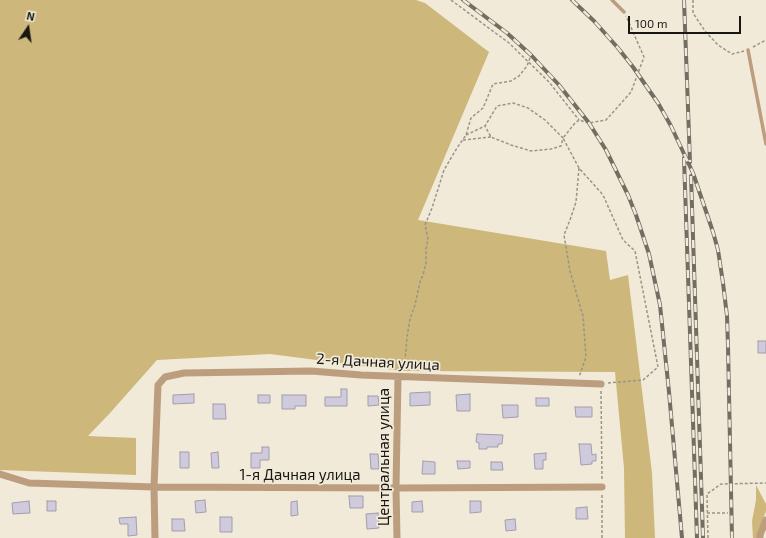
<!DOCTYPE html>
<html>
<head>
<meta charset="utf-8">
<style>
  body { margin:0 }
  #map { position:relative; width:766px; height:538px; overflow:hidden; background:#f1ead9; font-family:"Exo 2",sans-serif }
  canvas { display:block }
  .north { position:absolute; left:8px; top:8px; width:40px; height:40px; -webkit-text-stroke:3px #f1ead9; paint-order:stroke; rotate:13deg; font-size:11px; font-weight:700; line-height:16px; text-align:center; color:#181610 }
  .north::after { content:''; display:block; margin:auto; width:14px; height:18px; background:#181610; clip-path:polygon(50% 0,100% 100%,50% 72%,0 100%) }
  .scale { position:absolute; left:628px; top:16px; width:113px; height:18px; box-sizing:border-box; border:2px solid #181610; border-top:0; padding-left:5px; font-size:12px; line-height:14px; white-space:nowrap; color:#181610; -webkit-text-stroke:3px #f1ead9; paint-order:stroke }
</style>
</head>
<body>
<div id="map">
<canvas width="766" height="538"></canvas>
<div class="north">N</div>
<div class="scale">100 m</div>
</div>
<script>
const ctx = document.querySelector('canvas').getContext('2d');
ctx.lineJoin = 'round';
function fill(path, color) {
  ctx.fillStyle = color;
  ctx.fill(path, 'evenodd');
}
function toPath(rows) {
  const path = new Path2D();
  for (const r of rows) {
    path.moveTo(r[0], r[1]);
    for (let i = 2; i < r.length; i += 2) path.lineTo(r[i], r[i + 1]);
  }
  return path;
}
function stroke(path, color, width, dash) {
  ctx.strokeStyle = color;
  ctx.lineWidth = width;
  ctx.lineCap = dash ? 'butt' : 'round';
  ctx.setLineDash(dash || []);
  ctx.stroke(path);
}
function drawText(font, color, halo, rows, align = 'center') {
  ctx.font = font + ' "Exo 2",sans-serif';
  ctx.lineWidth = 3.5;
  ctx.setLineDash([]);
  ctx.textBaseline = 'middle';
  ctx.strokeStyle = halo;
  ctx.fillStyle = color;
  for (const [text, x, y, turn = 0] of rows) {
    ctx.save();
    ctx.translate(x, y);
    ctx.rotate((+turn || 0) * Math.PI / 180);
    ctx.textAlign = isNaN(turn) ? turn : align;
    if (halo) ctx.strokeText(text, 0, 0);
    ctx.fillText(text, 0, 0);
    ctx.restore();
  }
}
fill(toPath([
  [0,0,416,0,425,3,489,52,418,220,606,251,610,280,628,275,652,473,655,538,625,538,624,468,615,372,402,371,270,354,157,360,110,413,88,436,136,438,136,475,0,470],
  [756,485,766,504,766,511,758,534,758,538,753,538,752,521,756,500]
]), '#cdb77a');
const building = toPath([
  [758,341,766,341,766,353,758,353,758,341],
  [341,389,347,389,347,406,325,406,325,397,341,397,341,389],
  [430,392,430,405,410,406,410,393,430,392],
  [194,394,194,403,173,404,173,395,194,394],
  [470,394,470,411,457,411,456,395,470,394],
  [258,395,270,395,270,403,258,403,258,395],
  [282,395,306,395,306,406,295,406,295,409,282,409,282,395],
  [368,396,378,396,379,405,368,406,368,396],
  [536,398,549,398,549,406,536,406,536,398],
  [213,404,225,404,226,419,213,419,213,404],
  [502,405,518,405,518,417,503,418,502,405],
  [575,407,592,407,592,417,576,417,575,407],
  [477,434,503,435,502,444,498,444,498,447,487,447,487,449,479,449,479,443,476,442,477,434],
  [579,444,591,444,592,455,596,454,596,461,592,461,592,464,581,465,579,444],
  [262,447,269,447,269,460,260,460,260,468,251,468,251,453,262,453,262,447],
  [180,452,189,452,189,468,180,468,180,452],
  [218,452,219,468,212,468,211,453,218,452],
  [546,453,546,460,543,460,543,469,535,469,534,454,546,453],
  [370,454,378,454,379,469,371,469,370,454],
  [423,461,435,462,435,474,422,474,423,461],
  [457,461,470,461,470,468,458,469,457,461],
  [491,462,502,462,503,470,491,470,491,462],
  [349,496,363,496,363,508,350,508,349,496],
  [205,500,206,512,196,513,195,501,205,500],
  [29,501,30,513,13,514,12,503,29,501],
  [47,501,56,501,56,511,47,511,47,501],
  [297,501,298,515,291,516,291,502,297,501],
  [422,501,423,512,412,512,412,502,422,501],
  [470,501,481,501,481,512,470,513,470,501],
  [587,507,588,519,576,519,576,508,587,507],
  [378,513,379,528,367,529,366,514,378,513],
  [136,517,137,535,128,536,128,524,120,524,119,518,136,517],
  [220,517,232,517,232,532,220,532,220,517],
  [172,519,184,519,185,531,172,531,172,519],
  [515,519,516,530,506,531,505,520,515,519]
]);
fill(building, '#d0cbdc');
stroke(building, '#a29dad', 1);
stroke(toPath([
  [451,0,509,43,549,82,579,120],
  [693,0,693,13,705,31,718,45,732,54,744,51],
  [753,47,766,40],
  [466,135,485,126,497,106,513,103,528,108,545,120,563,138,561,146,551,149,531,151,511,145,491,137,485,126],
  [463,140,491,137],
  [579,168,576,202,570,220,564,235,570,271,583,316,586,357,579,377],
  [398,369,405,361,407,337,410,319,415,305,420,282,423,275,426,263,426,249,428,239,425,225,432,208,444,170,457,148,466,135,471,118,483,108,493,84,511,81,519,76,527,66,531,55],
  [608,383,643,380,658,367,635,251,623,240,603,195,579,168,563,138,575,123,579,120,589,123,606,120,631,92,644,57,626,16],
  [601,391,602,481],
  [602,495,602,538],
  [707,513,728,513],
  [708,538,707,494,721,484,766,483]
]), '#999488', 1.5, [3, 2]);
stroke(toPath([
  [612,0,624,12],
  [748,50,766,144]
]), '#bc9d7e', 3.5);
stroke(toPath([
  [0,474,29,483,154,487,396,488,602,487],
  [155,538,154,487,158,385,165,377,184,373,311,371,361,375,601,384],
  [397,538,396,488,398,377],
  [760,538,760,535,766,520]
]), '#bc9d7e', 7);
const rail = toPath([
  [463,0,507,33,531,55,559,85,589,123,606,150,628,195,636,215,649,254,660,305,669,392,682,538],
  [572,0,594,21,618,48,633,67,658,103,671,126,693,173,713,232,718,250,723,283,727,316,728,346,732,538],
  [684,0,690,162],
  [684,158,697,538],
  [691,176,703,538]
]);
stroke(rail, '#726e63', 4);
stroke(rail, '#f1ead9', 2.5, [8]);
drawText('15px', '#181610', '#f1ead9', [
  ["2-я Дачная улица",378,362,3],
  ["Центральная улица",384,457,-90],
  ["1-я Дачная улица",300,475]
]);
</script>
</body>
</html>
